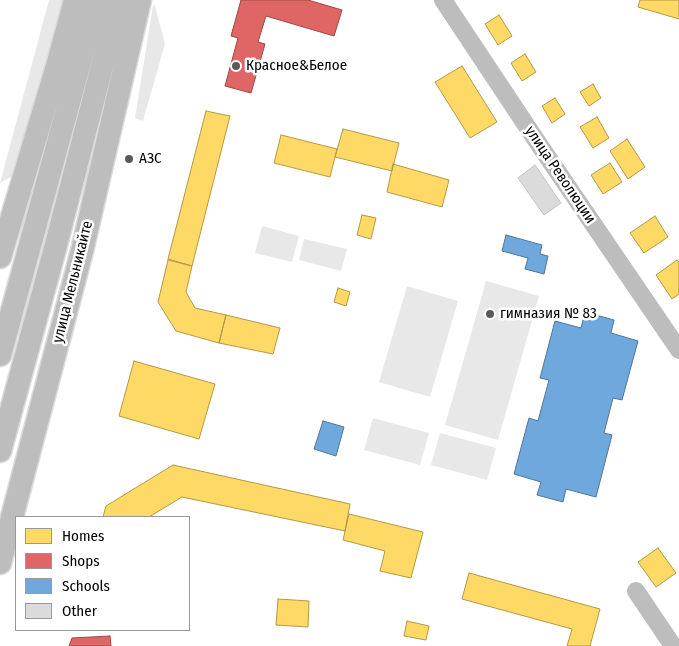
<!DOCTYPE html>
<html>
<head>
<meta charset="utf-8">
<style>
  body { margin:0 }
  #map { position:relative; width:679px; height:646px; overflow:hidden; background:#fff; font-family:"Fira Sans Condensed",sans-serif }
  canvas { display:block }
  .legend { position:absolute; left:15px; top:516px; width:175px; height:115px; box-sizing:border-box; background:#fff; border:1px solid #999; margin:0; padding:6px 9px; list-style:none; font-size:15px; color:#000 }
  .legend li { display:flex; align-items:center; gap:10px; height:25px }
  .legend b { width:25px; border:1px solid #999 }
</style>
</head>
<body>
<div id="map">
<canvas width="679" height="646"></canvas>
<ul class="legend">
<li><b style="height:14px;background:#ffd966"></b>Homes</li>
<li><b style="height:14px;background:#e06666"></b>Shops</li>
<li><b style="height:14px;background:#6fa8dc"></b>Schools</li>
<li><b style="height:14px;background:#dbdbdb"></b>Other</li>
</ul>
</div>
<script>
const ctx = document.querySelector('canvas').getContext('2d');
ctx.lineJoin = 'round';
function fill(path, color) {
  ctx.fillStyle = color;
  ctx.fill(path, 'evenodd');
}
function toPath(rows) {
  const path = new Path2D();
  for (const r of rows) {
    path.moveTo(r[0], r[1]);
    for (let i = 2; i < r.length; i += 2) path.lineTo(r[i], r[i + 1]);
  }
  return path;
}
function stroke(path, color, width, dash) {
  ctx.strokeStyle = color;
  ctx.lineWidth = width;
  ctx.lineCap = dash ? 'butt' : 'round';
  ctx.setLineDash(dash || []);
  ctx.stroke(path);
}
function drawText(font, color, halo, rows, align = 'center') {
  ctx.font = font + ' "Fira Sans Condensed",sans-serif';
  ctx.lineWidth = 5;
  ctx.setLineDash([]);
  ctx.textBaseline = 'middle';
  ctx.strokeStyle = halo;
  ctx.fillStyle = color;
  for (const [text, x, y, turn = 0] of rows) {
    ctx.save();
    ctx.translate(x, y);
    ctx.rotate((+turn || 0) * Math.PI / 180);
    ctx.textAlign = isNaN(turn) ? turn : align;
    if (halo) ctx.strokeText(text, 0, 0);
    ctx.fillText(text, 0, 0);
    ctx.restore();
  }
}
fill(toPath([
  [49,0,67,0,14,171,11,177,0,183],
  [153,5,155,6,165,44,143,121,135,118],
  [262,226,299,236,292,262,255,253],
  [304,239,347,249,341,271,299,260],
  [486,281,539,296,498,440,445,425],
  [407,286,458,301,430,397,379,382],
  [373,418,429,433,420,465,364,450],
  [440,433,496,448,487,480,431,465]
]), '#e8e8e8');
const homes = toPath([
  [640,0,679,0,679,19,638,7,640,0],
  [499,15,512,36,498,45,485,24,499,15],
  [525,54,536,72,522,81,511,63,525,54],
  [462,66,497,122,470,138,435,82,462,66],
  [593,84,601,98,589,106,580,92,593,84],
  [555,98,565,114,552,123,542,106,555,98],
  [206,111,230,116,192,266,168,259,206,111],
  [597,117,609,138,593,148,580,127,597,117],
  [343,129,399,143,392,171,335,157,343,129],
  [281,135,337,149,330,177,274,163,281,135],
  [627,139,645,167,628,179,610,151,627,139],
  [610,163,622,182,603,194,591,175,610,163],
  [393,164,449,180,442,207,387,192,393,164],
  [362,215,376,218,371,239,357,235,362,215],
  [655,216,668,237,644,253,630,233,655,216],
  [168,260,192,266,186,292,195,308,226,315,219,343,176,331,158,302,168,260],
  [677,260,679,262,679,294,672,299,656,275,677,260],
  [338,288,350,292,346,306,334,302,338,288],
  [226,315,280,328,273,354,219,343,226,315],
  [134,361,215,384,199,439,119,416,134,361],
  [173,465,350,504,345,531,182,497,149,517,103,517,106,506,173,465],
  [349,514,423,532,411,578,380,571,385,551,343,540,349,514],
  [658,548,676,573,656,587,638,562,658,548],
  [469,573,600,609,590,646,567,646,572,629,462,599,469,573],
  [278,599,309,601,308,627,276,625,278,599],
  [407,621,429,626,426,640,404,636,407,621]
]);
fill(homes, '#ffd966');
stroke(homes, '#b29847', 1);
const shops = toPath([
  [241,0,308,0,342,10,334,36,266,16,258,42,265,44,251,93,225,86,238,38,231,36,241,0],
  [110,636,111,646,69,646,72,638,110,636]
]);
fill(shops, '#e06666');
stroke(shops, '#9d4747', 1);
const schools = toPath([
  [506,235,542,245,540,254,548,256,544,274,525,269,528,258,502,251,506,235],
  [585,312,614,320,611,333,638,341,622,400,613,398,604,433,612,435,596,497,566,489,563,502,537,495,541,482,514,474,529,418,538,421,549,380,540,378,555,321,581,328,585,312],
  [323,421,344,427,336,456,314,449,323,421]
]);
fill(schools, '#6fa8dc');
stroke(schools, '#4e769a', 1);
const building = toPath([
  [535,165,561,203,544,215,518,178,535,165]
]);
fill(building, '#dbdbdb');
stroke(building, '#c3c3c3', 1);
const major = toPath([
  [0,257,57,66,75,0],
  [0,355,97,0],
  [0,451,56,245,119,0],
  [0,563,82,251,140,0]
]);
stroke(major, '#dbdbdb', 25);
stroke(toPath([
  [443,0,540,146,679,350],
  [636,591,673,646]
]), '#bdbdbd', 18);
stroke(major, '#bdbdbd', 22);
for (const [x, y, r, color] of [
  [236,66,5,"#595959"],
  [129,159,5,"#595959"],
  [490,314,5,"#595959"]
]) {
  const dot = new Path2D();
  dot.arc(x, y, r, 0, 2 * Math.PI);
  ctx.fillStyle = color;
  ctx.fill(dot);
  stroke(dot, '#fff', 2);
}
drawText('15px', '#000', '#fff', [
  ["Красное&Белое",246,66],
  ["АЗС",139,159],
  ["гимназия № 83",500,314]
], 'left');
drawText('15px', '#000', '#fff', [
  ["улица Революции",560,175,56],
  ["улица Мельникайте",73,282,-76]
]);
</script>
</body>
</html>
